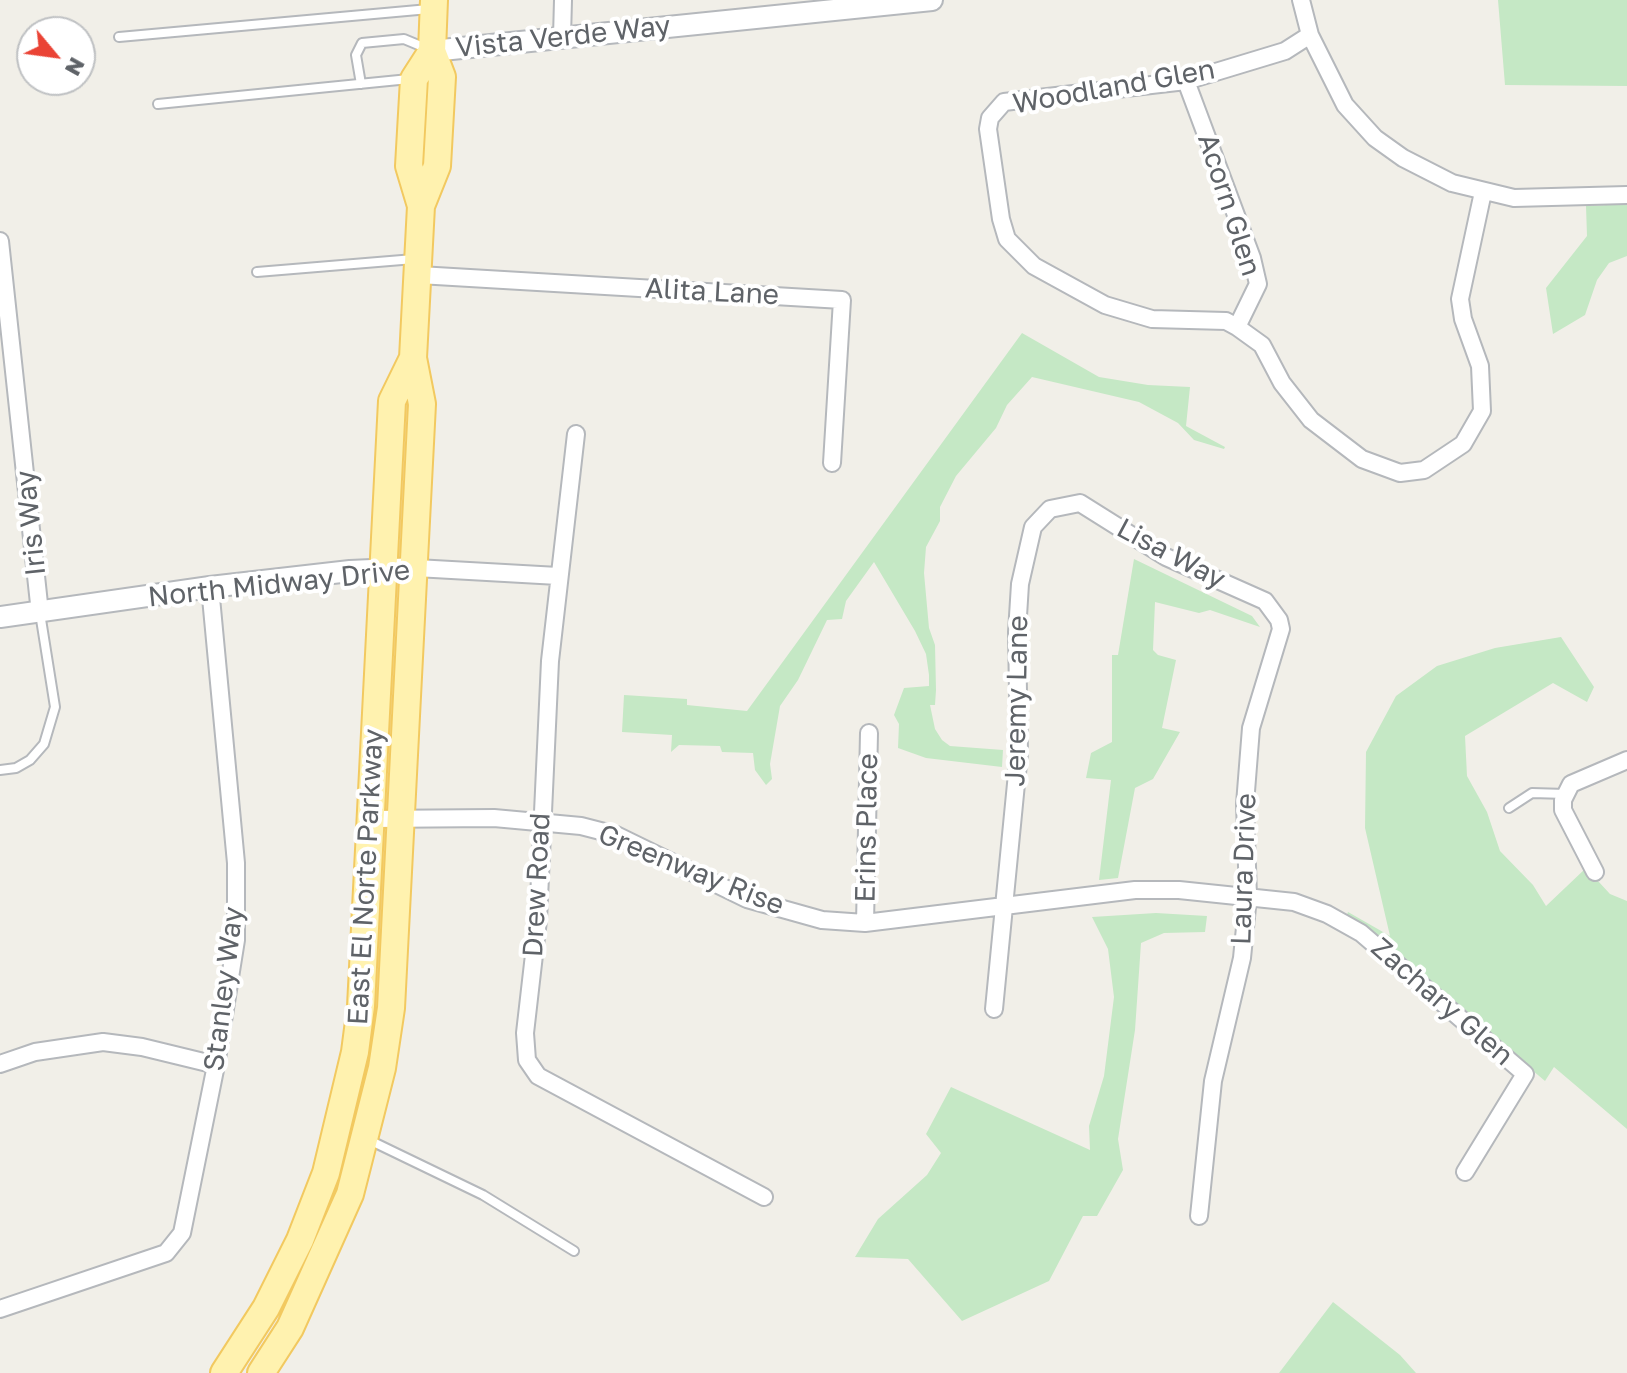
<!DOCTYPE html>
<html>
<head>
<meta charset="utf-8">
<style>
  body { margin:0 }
  #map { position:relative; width:1627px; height:1373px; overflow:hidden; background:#f1efe8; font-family:"Golos Text",sans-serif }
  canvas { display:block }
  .north { position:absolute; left:16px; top:16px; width:80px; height:80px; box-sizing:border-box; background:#fff; border:2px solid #bfc1c3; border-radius:50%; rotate:119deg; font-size:22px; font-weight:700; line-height:32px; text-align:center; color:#5f6368 }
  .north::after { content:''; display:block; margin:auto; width:28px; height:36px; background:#ea4335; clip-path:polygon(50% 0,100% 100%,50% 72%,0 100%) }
</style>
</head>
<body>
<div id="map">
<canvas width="1627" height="1373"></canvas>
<div class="north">N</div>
</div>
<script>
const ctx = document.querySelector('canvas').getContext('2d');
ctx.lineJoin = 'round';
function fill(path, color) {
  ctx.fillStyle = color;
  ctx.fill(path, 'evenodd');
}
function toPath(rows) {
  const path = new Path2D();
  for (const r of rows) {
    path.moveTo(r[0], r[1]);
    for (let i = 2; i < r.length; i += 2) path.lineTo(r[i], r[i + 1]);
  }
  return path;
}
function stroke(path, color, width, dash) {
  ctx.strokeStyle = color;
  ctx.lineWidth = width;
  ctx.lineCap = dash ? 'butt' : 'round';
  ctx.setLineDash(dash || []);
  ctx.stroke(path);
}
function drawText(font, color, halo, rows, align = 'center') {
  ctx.font = font + ' "Golos Text",sans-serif';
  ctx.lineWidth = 8;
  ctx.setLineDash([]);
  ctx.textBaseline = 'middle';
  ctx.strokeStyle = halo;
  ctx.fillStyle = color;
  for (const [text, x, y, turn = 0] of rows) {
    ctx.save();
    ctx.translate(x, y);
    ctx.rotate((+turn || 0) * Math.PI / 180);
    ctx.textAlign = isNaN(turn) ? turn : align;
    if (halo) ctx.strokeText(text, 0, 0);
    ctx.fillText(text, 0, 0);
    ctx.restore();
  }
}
fill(toPath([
  [1498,0,1627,0,1627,86,1505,85],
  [1627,204,1627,256,1609,263,1597,280,1585,315,1553,334,1546,288,1587,236,1586,206],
  [1022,333,1099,377,1148,385,1190,387,1186,426,1225,447,1224,449,1194,440,1178,423,1139,402,1032,377,1007,405,996,428,956,476,940,507,940,521,926,547,924,573,929,628,935,645,936,690,935,705,930,705,935,729,942,740,950,746,1003,750,1002,767,926,758,898,748,899,724,894,715,904,688,929,686,929,675,926,654,915,631,874,562,846,601,842,619,827,620,798,680,780,706,770,764,772,779,766,785,755,770,753,753,722,752,720,746,679,745,671,752,672,735,622,732,624,695,687,699,687,705,747,711],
  [1134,559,1252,616,1260,627,1210,610,1199,613,1155,602,1153,650,1158,655,1176,660,1162,728,1180,732,1153,779,1135,788,1118,878,1099,880,1111,780,1086,778,1091,753,1112,742,1112,655,1118,655],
  [1561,637,1594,687,1587,702,1553,683,1465,736,1467,776,1487,812,1500,851,1533,885,1546,906,1586,868,1610,894,1627,901,1627,1129,1554,1067,1545,1081,1386,946,1346,917,1348,912,1390,936,1365,828,1366,752,1396,696,1437,666,1495,648],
  [1156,913,1207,916,1205,932,1164,933,1141,943,1135,1030,1118,1139,1123,1170,1097,1216,1083,1216,1049,1281,962,1321,908,1259,855,1257,878,1219,927,1175,941,1153,926,1134,951,1087,1090,1150,1089,1126,1104,1076,1114,997,1108,949,1092,917],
  [1333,1302,1400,1355,1416,1373,1279,1373]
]), '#c5e8c5');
const service = toPath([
  [119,37,429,9],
  [361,84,356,55,362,43,404,39,428,49],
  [158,104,409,79],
  [257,272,414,259],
  [0,770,16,768,30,760,44,744,55,707,40,613],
  [1509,808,1532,793,1566,794],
  [367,1139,483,1195,574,1251]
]);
const minor = toPath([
  [1301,0,1310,35,1345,105,1375,138,1403,158,1452,183,1514,198,1627,195],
  [1310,35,1285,51,1186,81,1004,102,990,118,988,129,1001,219,1007,239,1034,266,1105,305,1152,319,1226,321,1237,327,1262,345,1282,383,1311,420,1362,459,1400,473,1424,470,1463,444,1482,411,1480,366,1463,319,1460,299,1483,192],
  [562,37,563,0],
  [1186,81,1252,258,1258,284,1237,327],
  [0,241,40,613],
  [419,275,842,300,832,463],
  [576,434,550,661,538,920,525,1033,527,1060,538,1076,764,1197],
  [416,568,558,576],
  [371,819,494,818,581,826,616,835,747,899,822,920,865,923,1135,890,1179,890,1294,902,1327,914,1361,933,1525,1074,1465,1172],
  [1595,872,1563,810,1563,800,1571,784,1627,760],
  [865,923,869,733],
  [994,1009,1019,753,1017,632,1020,584,1033,527,1050,509,1080,503,1166,557,1265,601,1279,620,1281,629,1251,728,1245,804,1248,897,1242,958,1213,1081,1199,1216],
  [0,1064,35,1052,103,1042,142,1047,216,1065],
  [0,1309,166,1253,182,1233,216,1065,236,940,236,863,210,587]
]);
const tertiary = toPath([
  [432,51,932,0],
  [0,617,210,587,350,571,416,568]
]);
const primary = toPath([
  [421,206,437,166,442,77,432,51,434,0],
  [224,1373,266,1308,300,1240,326,1173,355,1052,361,1006,392,401,413,358],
  [261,1373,290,1328,350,1194,382,1068,391,1008,422,404,413,358,421,206,409,166,414,79,432,51]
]);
stroke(service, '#b5b8bc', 12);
stroke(minor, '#b5b8bc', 20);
stroke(tertiary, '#b5b8bc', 24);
stroke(primary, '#f2c960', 30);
stroke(service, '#fff', 8);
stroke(minor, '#fff', 16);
stroke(tertiary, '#fff', 20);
stroke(primary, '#fff2af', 26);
drawText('28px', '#5f6368', '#fff', [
  ["Vista Verde Way",563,37,-6],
  ["Woodland Glen",1114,87,-10],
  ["Acorn Glen",1229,205,72],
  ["Alita Lane",712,292,3],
  ["Iris Way",31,523,-96],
  ["Lisa Way",1171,554,28],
  ["North Midway Drive",279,584,-6],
  ["Jeremy Lane",1017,701,-89],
  ["Erins Place",867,828,-89],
  ["Laura Drive",1244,869,-88],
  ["Greenway Rise",691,870,22],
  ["East El Norte Parkway",366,877,-87],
  ["Drew Road",537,885,-87],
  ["Stanley Way",224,989,-83],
  ["Zachary Glen",1442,1002,41]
]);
</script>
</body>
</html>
